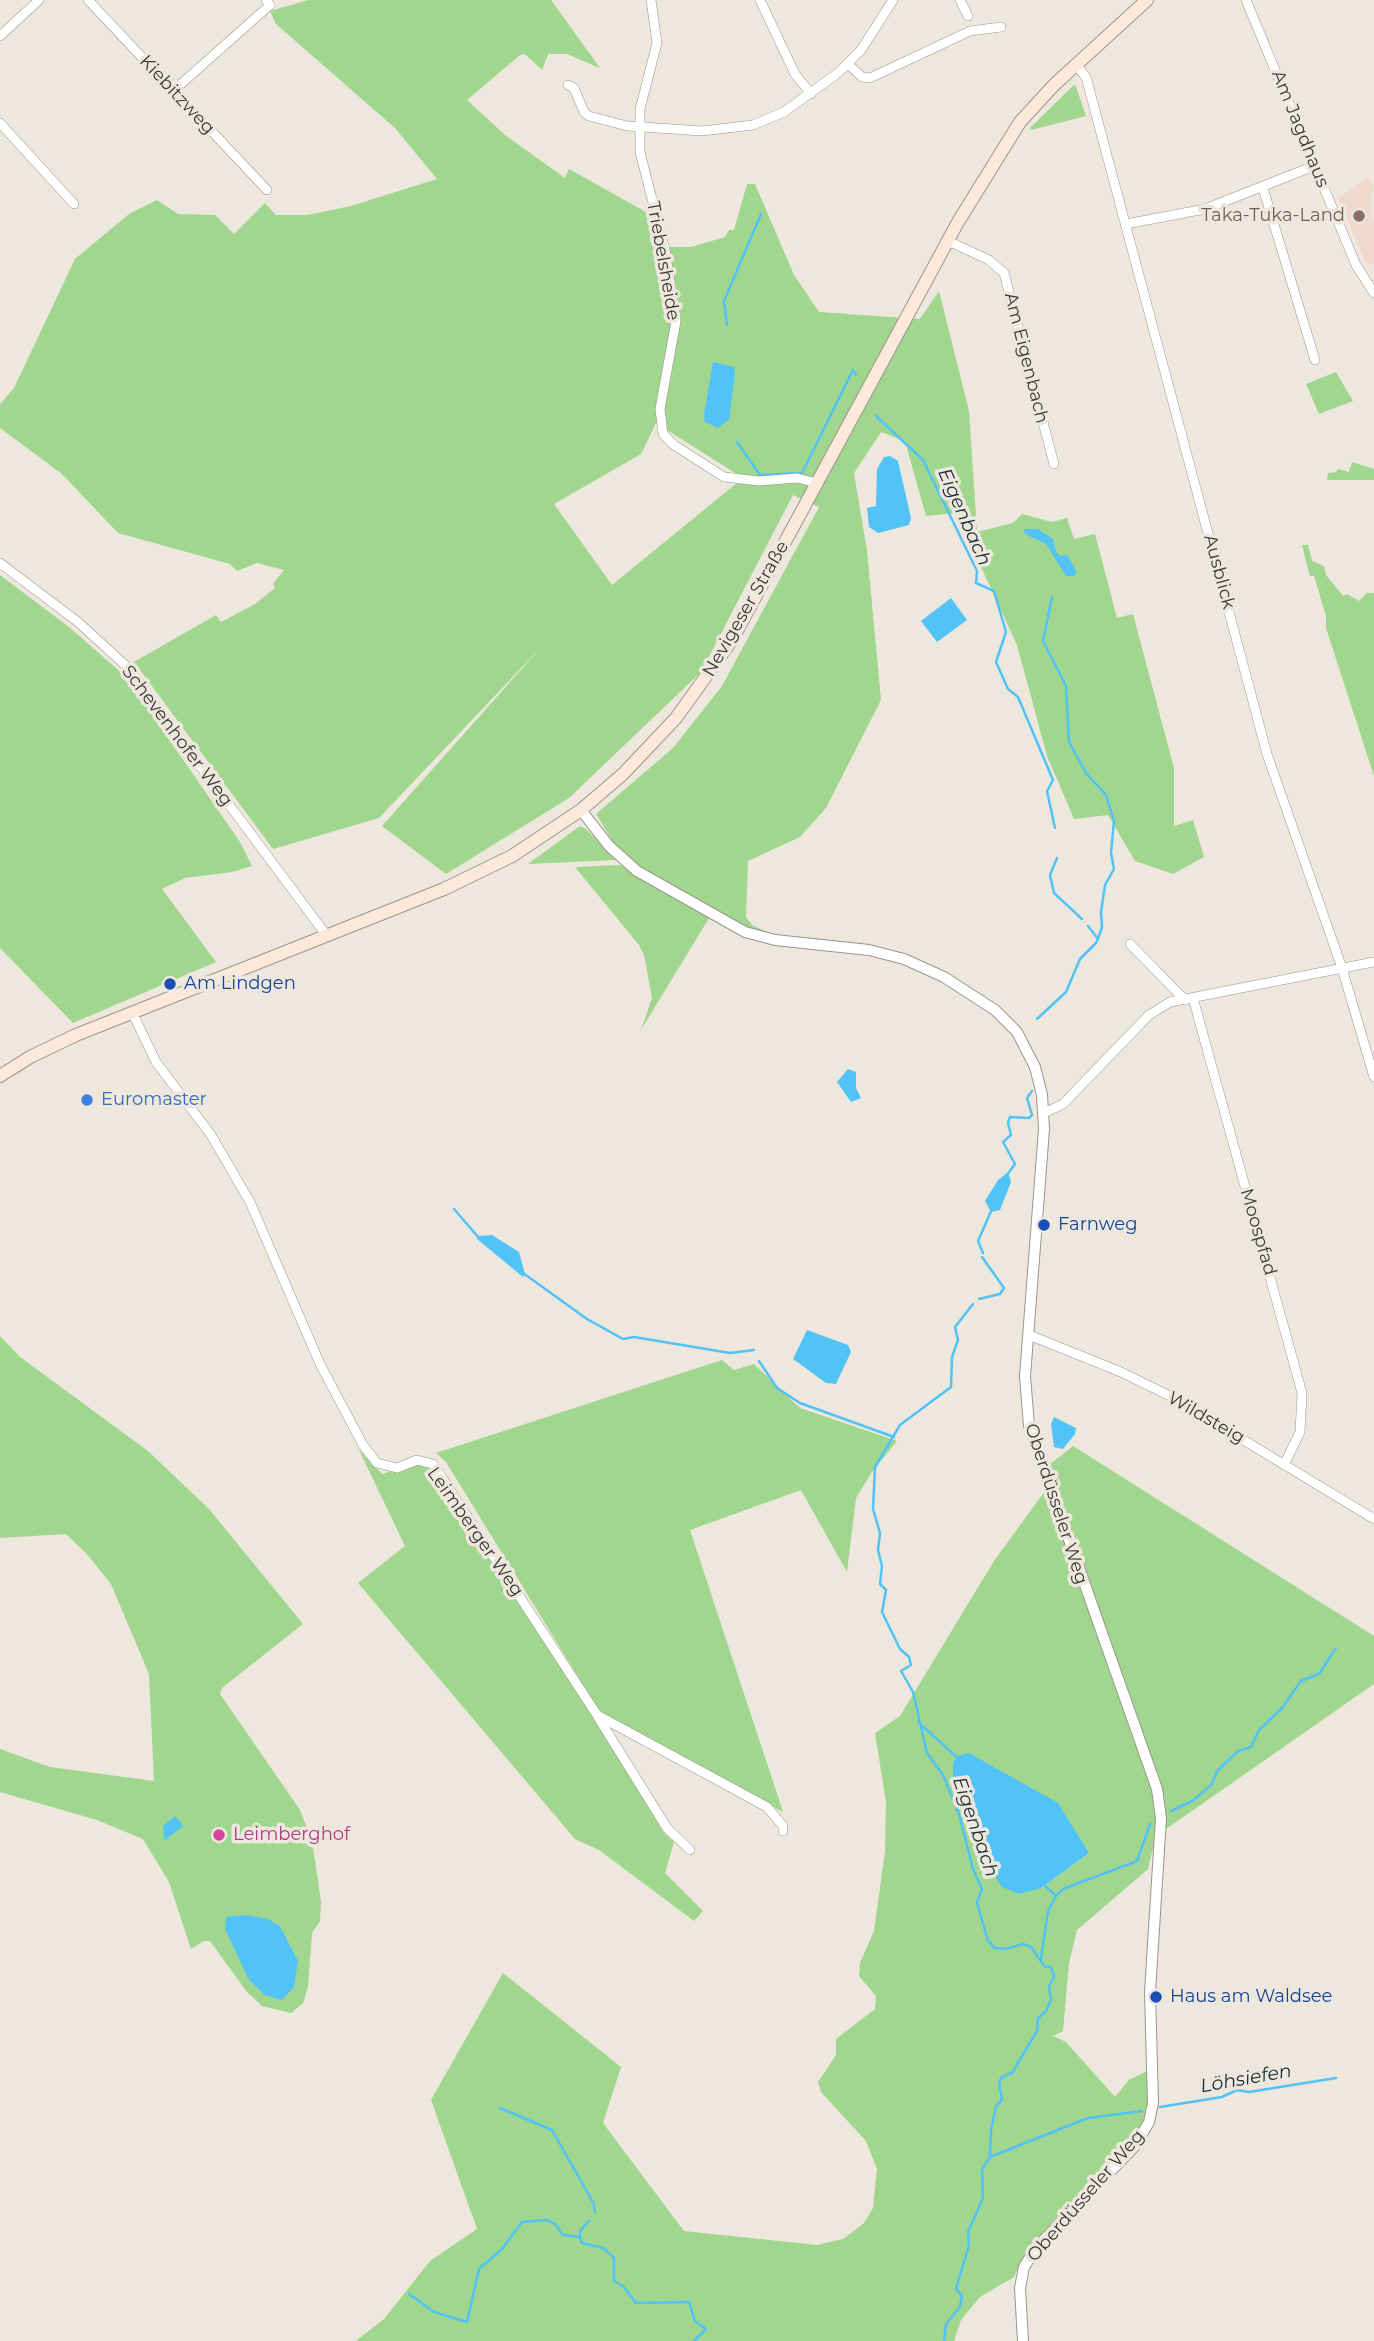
<!DOCTYPE html>
<html>
<head>
<meta charset="utf-8">
<style>
  body { margin:0 }
  canvas { display:block; background:#ede7dd }
</style>
</head>
<body>
<canvas width="1374" height="2341"></canvas>
<script>
const ctx = document.querySelector('canvas').getContext('2d');
ctx.lineJoin = 'round';
function fill(path, color) {
  ctx.fillStyle = color;
  ctx.fill(path, 'evenodd');
}
function toPath(rows) {
  const path = new Path2D();
  for (const r of rows) {
    path.moveTo(r[0], r[1]);
    for (let i = 2; i < r.length; i += 2) path.lineTo(r[i], r[i + 1]);
  }
  return path;
}
function stroke(path, color, width, dash) {
  ctx.strokeStyle = color;
  ctx.lineWidth = width;
  ctx.lineCap = dash ? 'butt' : 'round';
  ctx.setLineDash(dash || []);
  ctx.stroke(path);
}
function drawText(font, color, halo, rows, align = 'center') {
  ctx.font = font + ' Montserrat,sans-serif';
  ctx.lineWidth = 7;
  ctx.setLineDash([]);
  ctx.textBaseline = 'middle';
  ctx.strokeStyle = halo;
  ctx.fillStyle = color;
  for (const [text, x, y, turn = 0] of rows) {
    ctx.save();
    ctx.translate(x, y);
    ctx.rotate((+turn || 0) * Math.PI / 180);
    ctx.textAlign = isNaN(turn) ? turn : align;
    if (halo) ctx.strokeText(text, 0, 0);
    ctx.fillText(text, 0, 0);
    ctx.restore();
  }
}
fill(toPath([
  [1368,178,1373,185,1370,208,1374,223,1374,265,1366,263,1338,198]
]), '#efd9cc');
fill(toPath([
  [308,0,551,0,600,68,567,54,548,54,542,70,525,54,520,55,467,100,505,135,565,178,569,169,653,216,668,247,691,247,725,237,729,230,734,230,747,184,755,184,794,275,819,312,920,319,939,291,969,411,977,532,1013,523,1022,514,1052,522,1067,518,1074,539,1095,534,1117,618,1133,614,1174,768,1174,826,1193,820,1204,857,1173,874,1135,861,1108,815,1074,819,1047,756,1017,645,956,513,926,516,905,441,881,432,854,473,867,551,881,700,826,808,800,837,748,861,746,917,752,925,769,933,750,929,638,866,615,845,596,814,673,748,722,686,819,507,793,495,701,672,569,798,446,874,382,826,542,646,379,818,273,849,134,662,216,615,221,622,255,604,275,588,273,584,284,570,257,563,237,571,230,564,118,533,62,474,0,428,0,404,14,388,75,259,129,214,157,200,178,214,215,215,234,234,265,203,276,215,307,215,351,206,437,179,395,128,276,24,270,11],
  [656,423,743,478,612,585,554,504,641,454],
  [1075,84,1086,116,1031,130,1030,128],
  [1336,372,1353,401,1319,414,1306,384],
  [1352,462,1374,469,1374,480,1327,480,1328,473,1336,472,1338,469,1349,472],
  [1302,545,1308,545,1312,561,1324,566,1326,575,1343,596,1347,594,1359,601,1367,593,1374,593,1374,776,1326,628,1326,616,1314,576,1310,576],
  [0,575,69,627,125,676,240,842,252,866,232,872,185,878,162,889,216,962,73,1023,0,948],
  [580,826,586,829,616,860,528,864],
  [620,865,709,918,641,1030,652,998,644,955,639,945,575,867],
  [0,1336,20,1357,148,1451,209,1509,303,1624,222,1688,220,1694,300,1810,312,1841,321,1901,320,1921,312,1933,308,1987,303,2003,291,2013,262,2006,247,1992,210,1941,204,1941,191,1949,169,1882,143,1839,97,1820,0,1792,0,1749,50,1767,154,1781,149,1674,111,1584,86,1553,66,1534,0,1538],
  [722,1360,734,1370,754,1364,800,1408,897,1441,872,1472,856,1498,847,1572,801,1490,690,1530,783,1812,599,1711,446,1462,436,1453],
  [1073,1446,1374,1636,1374,1684,1156,1836,1148,1869,1077,1930,1069,1963,1063,2031,1053,2036,1066,2042,1115,2097,1129,2080,1147,2071,1148,2105,1140,2131,1039,2237,1020,2263,1014,2277,980,2297,961,2320,954,2341,356,2341,384,2319,430,2261,477,2229,431,2100,503,1973,621,2067,603,2123,684,2231,817,2245,843,2239,864,2223,873,2208,877,2169,866,2141,821,2092,818,2082,836,2055,836,2039,875,2009,876,1996,859,1976,860,1963,874,1931,885,1852,886,1802,875,1733,900,1716,994,1561,1045,1491,1048,1466],
  [957,1757,1089,1853,1041,1888,978,1836,974,1811,953,1783,953,1763],
  [359,1450,382,1474,414,1464,436,1470,607,1736,663,1832,674,1842,665,1873,703,1911,694,1921,599,1850,575,1839,358,1583,405,1546]
]), '#a0d68e');
fill(toPath([
  [713,362,734,367,735,373,729,420,718,428,705,422,704,414],
  [890,456,898,461,911,518,909,525,878,533,869,527,867,508,876,506,877,469,884,457],
  [1024,529,1038,529,1053,539,1056,552,1061,556,1067,555,1077,572,1074,576,1066,576,1046,544,1025,534],
  [951,598,967,620,937,642,921,621],
  [848,1069,856,1072,856,1088,861,1098,851,1102,837,1082],
  [1008,1172,1011,1182,1000,1210,991,1212,985,1201,998,1180],
  [492,1235,519,1252,525,1274,523,1277,477,1239,477,1236],
  [807,1330,848,1345,851,1352,836,1384,826,1383,793,1359],
  [1054,1417,1076,1428,1075,1434,1063,1449,1054,1447,1051,1424],
  [969,1753,1058,1803,1089,1853,1041,1888,1019,1894,1002,1887,990,1869,978,1836,974,1811,953,1784,953,1763,957,1756],
  [175,1816,183,1826,164,1841,163,1826],
  [245,1915,268,1919,280,1926,298,1961,294,1987,282,2000,265,1995,249,1980,225,1929,226,1917]
]), '#52c3f6');
stroke(toPath([
  [727,325,724,301,761,214],
  [876,416,923,460,977,571,976,583,994,591,1006,632,996,662,1008,689,1018,697,1053,780,1047,791,1055,828],
  [737,442,760,475,802,473,853,370,856,375],
  [1052,597,1043,641,1066,686,1069,742,1086,773,1106,795,1114,821,1111,853,1114,869,1105,885,1101,912,1102,927,1098,939],
  [1057,858,1050,875,1054,893,1082,919],
  [1037,1019,1066,992,1080,959,1096,943,1098,939,1088,926],
  [1007,1175,1015,1164,1003,1142,1011,1135,1008,1123,1010,1117,1029,1118,1032,1115,1027,1098,1032,1091],
  [454,1209,479,1238],
  [983,1253,978,1241,992,1209],
  [523,1273,587,1319,623,1339,634,1337,730,1353,754,1350],
  [979,1299,1000,1294,1004,1288,982,1257],
  [759,1361,777,1388,800,1403,894,1437],
  [918,1722,959,1759],
  [1171,1811,1194,1800,1212,1784,1217,1771,1238,1751,1251,1747,1259,1730,1282,1708,1301,1681,1319,1674,1336,1648],
  [1057,1895,1063,1889,1137,1861,1150,1824],
  [1041,1959,1048,1911,1056,1896,1043,1884],
  [1160,2107,1222,2097,1237,2090,1249,2092,1336,2078],
  [500,2108,552,2130,594,2204,595,2213],
  [990,2157,1088,2118,1142,2111],
  [580,2237,582,2243,603,2248,614,2258,614,2281,623,2286,636,2303,689,2302,695,2321,706,2329,694,2341],
  [580,2237,580,2231,589,2221],
  [409,2294,434,2312,467,2322,479,2269,502,2249,522,2222,547,2220,555,2224,563,2235,580,2237],
  [944,2341,946,2324,960,2307,962,2295,956,2289,969,2245,968,2232,983,2198,982,2169,990,2157,991,2130,996,2106,1002,2100,999,2082,1002,2077,1012,2073,1037,2031,1038,2018,1046,2011,1051,2000,1049,1986,1054,1977,1051,1967,1045,1967,1031,1947,1023,1944,1005,1949,995,1948,988,1941,977,1903,982,1889,973,1869,959,1814,943,1775,927,1753,913,1692,901,1671,911,1665,909,1657,900,1649,882,1612,886,1590,880,1584,882,1566,878,1550,880,1533,873,1509,875,1467,900,1425,951,1387,952,1357,958,1340,955,1327,973,1304]
]), '#52c3f6', 2.5);
const minor = toPath([
  [88,0,267,190],
  [651,0,657,43,640,109,640,152,665,250,676,321,660,409,663,434,674,445,724,477,759,481,797,478,817,483],
  [760,0,795,74,811,94],
  [960,0,968,16],
  [1246,0,1356,265,1374,293],
  [0,36,39,0],
  [848,64,862,77,870,78,970,31,1001,27],
  [1076,65,1086,77,1267,754,1342,968,1374,1077],
  [568,85,574,88,584,112,589,116,627,126,702,131,753,125,784,112,838,73,861,50,893,0],
  [173,91,270,5,266,0],
  [0,123,74,204],
  [1263,188,1315,360],
  [1126,224,1205,209,1314,166],
  [948,241,989,260,1004,273,1054,464],
  [0,563,78,622,125,665,327,936],
  [1130,944,1185,1000],
  [1193,998,1302,1393,1300,1432,1284,1465],
  [132,1012,156,1062,211,1135,250,1202,320,1364,363,1445,377,1463,397,1468,417,1460,433,1464,597,1715,767,1807,783,1826,783,1831],
  [1044,1113,1063,1104,1149,1015,1170,1002,1374,962],
  [1029,1335,1121,1372,1174,1398,1374,1519],
  [598,1717,667,1828,690,1850]
]);
const tertiary = toPath([
  [581,810,609,846,637,871,745,932,775,940,869,950,904,959,944,977,995,1010,1017,1032,1035,1067,1042,1095,1044,1129,1025,1376,1029,1426,1157,1789,1161,1818,1150,1992,1153,2103,1149,2122,1135,2146,1036,2248,1024,2267,1020,2288,1023,2341]
]);
const secondary = toPath([
  [0,1076,30,1057,76,1035,444,889,512,856,581,810,623,774,676,718,732,640,958,222,1020,122,1054,85,1147,0]
]);
stroke(minor, '#9b968d', 10);
stroke(tertiary, '#9b968d', 12);
stroke(secondary, '#9b968d', 14);
stroke(minor, '#fff', 9);
stroke(tertiary, '#fff', 10);
stroke(secondary, '#fde9da', 12);
for (const [x, y, r, color] of [
  [1359,216,7,"#8d6e63"],
  [170,984,7,"#1a4fb4"],
  [87,1100,7,"#3f7fe0"],
  [1044,1225,7,"#1a4fb4"],
  [219,1835,7,"#d1479c"],
  [1156,1997,7,"#1a4fb4"]
]) {
  const dot = new Path2D();
  dot.arc(x, y, r, 0, 2 * Math.PI);
  ctx.fillStyle = color;
  ctx.fill(dot);
  stroke(dot, '#ede7dd', 2.5);
}
drawText('18px', '#3c3a36', '#ede7dd', [
  ["Kiebitzweg",177,95,47],
  ["Am Jagdhaus",1300,129,68],
  ["Triebelsheide",663,261,80],
  ["Am Eigenbach",1026,358,76],
  ["Ausblick",1219,572,75],
  ["Nevigeser Straße",746,609,-60],
  ["Schevenhofer Weg",177,736,53],
  ["Moospfad",1258,1232,74],
  ["Wildsteig",1206,1418,30],
  ["Oberdüsseler Weg",1056,1504,72],
  ["Leimberger Weg",475,1532,55],
  ["Oberdüsseler Weg",1086,2196,-49]
]);
drawText('18px', '#785e54', '#ede7dd', [
  ["Taka-Tuka-Land",1345,216]
], 'right');
drawText('18px', '#164399', '#ede7dd', [
  ["Am Lindgen",184,984],
  ["Farnweg",1058,1225],
  ["Haus am Waldsee",1170,1997]
], 'left');
drawText('18px', '#366cbe', '#ede7dd', [
  ["Euromaster",101,1100]
], 'left');
drawText('18px', '#b23c85', '#ede7dd', [
  ["Leimberghof",233,1835]
], 'left');
drawText('italic 19px', '#1b2f39', '#ede7dd', [
  ["Eigenbach",964,517,66],
  ["Eigenbach",975,1827,71],
  ["Löhsiefen",1246,2079,-10]
]);
</script>
</body>
</html>
